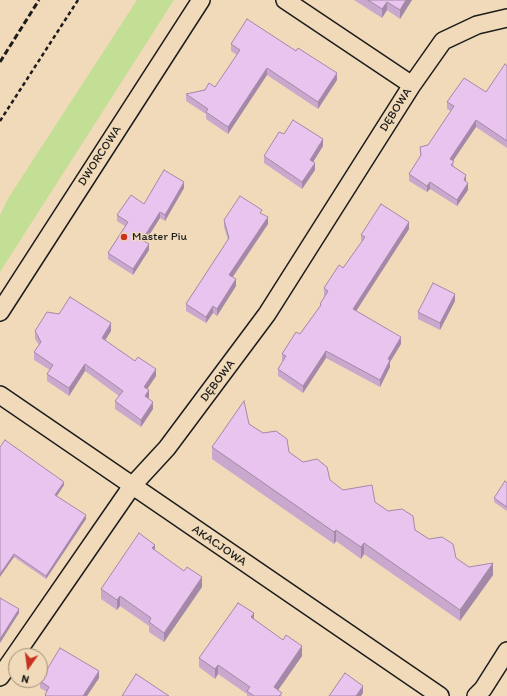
<!DOCTYPE html>
<html>
<head>
<meta charset="utf-8">
<style>
  body { margin:0 }
  #map { position:relative; width:507px; height:696px; overflow:hidden; background:#f0dab9; font-family:Itim,sans-serif }
  canvas { display:block }
  .north { position:absolute; left:8px; top:648px; width:40px; height:40px; box-sizing:border-box; background:#f0dab9; border:1px solid #9b8e7a; border-radius:50%; rotate:194deg; font-size:11px; font-weight:700; line-height:16px; text-align:center; color:#1c1c1c }
  .north::after { content:''; display:block; margin:auto; width:14px; height:18px; background:#c8321e; clip-path:polygon(50% 0,100% 100%,50% 72%,0 100%) }
</style>
</head>
<body>
<div id="map">
<canvas width="507" height="696"></canvas>
<div class="north">N</div>
</div>
<script>
const ctx = document.querySelector('canvas').getContext('2d');
ctx.lineJoin = 'round';
function fill(path, color) {
  ctx.fillStyle = color;
  ctx.fill(path, 'evenodd');
}
function toPath(rows) {
  const path = new Path2D();
  for (const r of rows) {
    path.moveTo(r[0], r[1]);
    for (let i = 2; i < r.length; i += 2) path.lineTo(r[i], r[i + 1]);
  }
  return path;
}
function stroke(path, color, width, dash) {
  ctx.strokeStyle = color;
  ctx.lineWidth = width;
  ctx.lineCap = dash ? 'butt' : 'round';
  ctx.setLineDash(dash || []);
  ctx.stroke(path);
}
function drawText(font, color, halo, rows, align = 'center') {
  ctx.font = font + ' Itim,sans-serif';
  ctx.lineWidth = 3;
  ctx.setLineDash([]);
  ctx.textBaseline = 'middle';
  ctx.strokeStyle = halo;
  ctx.fillStyle = color;
  for (const [text, x, y, turn = 0] of rows) {
    ctx.save();
    ctx.translate(x, y);
    ctx.rotate((+turn || 0) * Math.PI / 180);
    ctx.textAlign = isNaN(turn) ? turn : align;
    if (halo) ctx.strokeText(text, 0, 0);
    ctx.fillText(text, 0, 0);
    ctx.restore();
  }
}
fill(toPath([
  [137,0,174,0,0,272,0,215,9,197]
]), '#c3de95');
const street = toPath([
  [285,0,412,85],
  [0,312,201,0],
  [0,395,440,696],
  [0,677,132,486,167,448,267,314,412,85,443,41,477,25,507,18],
  [476,696,483,689,507,651]
]);
stroke(street, '#1c1c1c', 20);
stroke(toPath([
  [0,121,78,0]
]), '#1c1c1c', 2.5, [4, 3]);
stroke(street, '#f0dab9', 17);
stroke(toPath([
  [0,62,39,0]
]), '#1c1c1c', 3, [6, 3]);
fill(toPath([
  [354,0,412,0,400,19,387,10,382,18],
  [231,44,337,80,318,109,267,75,228,134,206,119,206,114,186,101,186,94,215,87,237,55,231,51],
  [507,66,507,148,476,127,453,161,454,167,466,182,468,190,457,206,430,189,427,192,409,181,409,174,420,157,420,147,428,145,451,111,447,109,447,102,486,92],
  [284,134,323,146,313,162,315,170,302,189,264,163,264,156],
  [184,188,165,221,160,218,145,242,149,250,133,275,108,259,108,253,125,226,117,221,117,215],
  [262,214,268,224,233,277,236,286,217,316,213,313,206,323,186,311,186,304,228,240,224,227,224,220],
  [409,229,356,311,401,344,390,362,390,367,380,387,326,358,303,393,278,376,278,369,283,361,282,361,282,354,300,334,320,306,320,304,325,296,324,295,324,288,343,268,362,242,361,241,361,235],
  [455,301,440,330,418,319,418,312],
  [35,331,111,331,105,340,156,376,147,389,149,397,148,399,153,409,141,427,115,409,115,401,119,396,85,371,69,396,47,381,47,374,50,370,34,360,34,352,39,345,35,339],
  [249,424,343,490,375,502,469,567,493,575,460,621,364,554,361,559,336,541,334,544,212,459,212,447],
  [0,447,64,485,56,496,86,519,46,579,14,557],
  [507,483,507,511,494,502,494,498],
  [155,550,202,587,164,642,149,632,149,626,120,606,117,610,101,599,101,589],
  [254,619,302,656,278,690,282,696,247,696,247,694,218,674,215,679,199,667,199,658],
  [99,678,87,696,45,696,47,692,40,688,40,681]
]), '#c8a9cd');
fill(toPath([
  [406,0,412,0,400,19,400,10],
  [387,2,387,10,382,18,382,9],
  [267,68,267,75,228,134,228,127],
  [337,73,337,80,318,109,318,102],
  [476,120,476,127,450,165,450,159],
  [323,139,323,146,310,167,310,160],
  [315,163,315,170,302,189,302,182],
  [466,175,466,182,464,180],
  [184,182,184,188,165,221,165,215],
  [430,182,430,189,427,192,427,186],
  [468,183,468,190,457,206,457,200],
  [160,212,160,218,142,246,142,240],
  [268,217,268,224,229,282,229,275],
  [409,222,409,229,353,316,353,309],
  [149,244,149,250,133,275,133,269],
  [236,279,236,286,217,316,217,309],
  [455,294,455,301,440,330,440,323],
  [213,306,213,313,206,323,206,317],
  [111,323,111,331,102,345,102,338],
  [401,337,401,344,390,362,390,367,380,387,380,380,388,359],
  [326,351,326,358,303,393,303,386],
  [85,364,85,371,69,396,69,388],
  [156,369,156,376,144,394,144,387],
  [149,390,149,397,145,403,145,396],
  [153,402,153,409,141,427,141,420],
  [64,482,64,485,55,499,55,495],
  [86,515,86,519,46,579,46,576],
  [336,530,336,541,334,544,334,532],
  [364,543,364,554,361,559,361,547],
  [155,545,155,554,152,548],
  [14,554,14,557,0,577,0,574],
  [493,563,493,575,460,621,460,610],
  [202,577,202,587,164,642,164,633],
  [120,596,120,606,117,610,117,600],
  [19,609,19,613,0,643,0,639],
  [254,613,254,623,251,617],
  [302,646,302,656,274,696,274,687],
  [218,665,218,674,215,679,215,669],
  [99,671,99,678,87,696,83,696],
  [363,686,363,693,361,696,356,696]
]), '#a389a7');
const building = toPath([
  [368,0,406,0,400,10,387,2,382,9,368,0],
  [247,19,296,51,298,48,337,73,318,102,267,68,228,127,206,112,208,109,186,94,205,90,209,83,215,87,240,50,231,44,247,19],
  [505,64,507,66,507,141,476,120,450,159,454,161,451,165,466,175,464,180,468,183,457,200,430,182,427,186,409,174,421,155,420,147,428,145,454,106,447,102,464,78,486,92,505,64],
  [293,120,323,139,310,160,315,163,302,182,264,156,279,132,284,134,293,120],
  [164,170,184,182,165,215,160,212,142,240,149,244,133,269,108,253,128,222,117,215,131,195,144,204,164,170],
  [240,196,262,210,260,213,268,217,229,275,236,279,217,309,213,306,206,317,186,304,229,238,224,220,240,196],
  [381,204,409,222,353,309,401,337,388,359,390,360,380,380,326,351,303,386,278,369,286,356,282,354,296,332,300,334,321,305,320,304,328,291,324,288,339,265,343,268,365,237,361,235,381,204],
  [433,283,455,294,440,323,418,312,433,283],
  [70,297,111,323,102,338,135,361,138,357,156,369,144,387,149,390,145,396,153,402,141,420,115,401,123,391,85,364,69,388,47,374,53,365,34,352,41,342,35,331,47,312,59,314,70,297],
  [244,401,249,424,263,433,276,431,287,439,289,452,303,462,317,459,327,467,330,480,343,490,372,485,375,502,388,511,402,509,413,516,415,530,429,539,442,537,453,544,456,558,469,567,493,563,460,610,364,543,361,547,336,530,334,532,212,447,244,401],
  [5,440,64,482,55,495,86,515,46,576,14,554,0,574,0,447,5,440],
  [505,481,507,483,507,507,494,498,505,481],
  [139,533,155,545,152,548,184,571,187,567,202,577,164,633,149,622,151,618,120,596,117,600,101,589,139,533],
  [0,598,19,609,0,639,0,598],
  [238,603,254,613,251,617,283,640,286,635,302,646,274,687,282,693,279,696,254,696,247,691,250,687,218,665,215,669,199,658,238,603],
  [60,648,99,671,83,696,46,696,45,695,49,687,40,681,60,648],
  [345,673,363,686,356,696,329,696,345,673],
  [136,674,169,696,122,696,136,674]
]);
fill(building, '#e9c4ee');
stroke(building, '#a389a7', 1);
for (const [x, y, r, color] of [
  [124,237,4,"#c8321e"]
]) {
  const dot = new Path2D();
  dot.arc(x, y, r, 0, 2 * Math.PI);
  ctx.fillStyle = color;
  ctx.fill(dot);
  stroke(dot, '#f0dab9', 1.5);
}
drawText('12px', '#1c1c1c', '#f0dab9', [
  ["DĘBOWA",396,110,-58],
  ["DWORCOWA",100,156,-57],
  ["DĘBOWA",218,381,-53],
  ["AKACJOWA",219,546,34]
]);
drawText('12px', '#1c1c1c', '#f0dab9', [
  ["Master Piu",132,237]
], 'left');
</script>
</body>
</html>
